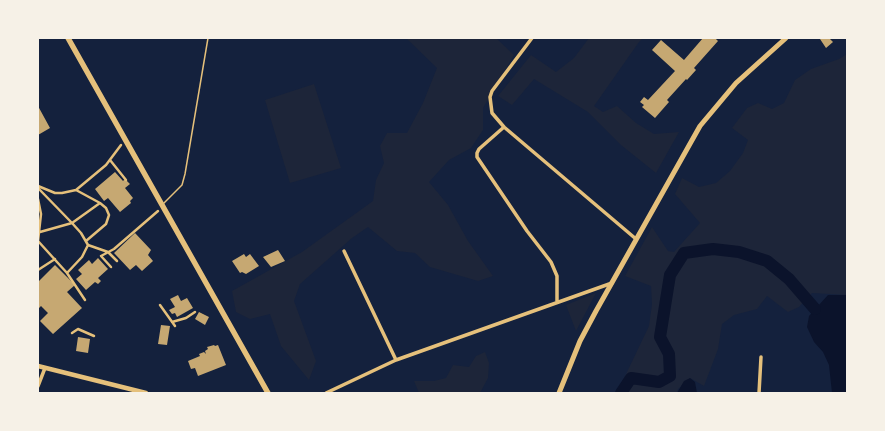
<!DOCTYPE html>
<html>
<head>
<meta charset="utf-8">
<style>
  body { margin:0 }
  #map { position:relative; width:885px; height:431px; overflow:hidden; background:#14213d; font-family:Raleway,sans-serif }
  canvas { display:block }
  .frame { position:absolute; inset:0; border:39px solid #f6f1e7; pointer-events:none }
</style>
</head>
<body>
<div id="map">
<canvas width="885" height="431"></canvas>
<div class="frame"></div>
</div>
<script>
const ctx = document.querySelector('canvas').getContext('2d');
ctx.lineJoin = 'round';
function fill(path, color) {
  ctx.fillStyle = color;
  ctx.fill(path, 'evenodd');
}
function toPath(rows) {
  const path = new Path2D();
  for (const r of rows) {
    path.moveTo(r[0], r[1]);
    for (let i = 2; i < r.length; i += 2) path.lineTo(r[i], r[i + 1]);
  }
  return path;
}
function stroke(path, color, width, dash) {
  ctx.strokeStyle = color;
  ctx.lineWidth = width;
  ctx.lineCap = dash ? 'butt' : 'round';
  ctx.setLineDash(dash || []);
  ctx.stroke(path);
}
fill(toPath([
  [406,38,496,38,514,55,483,108,483,130,471,148,449,160,429,182,448,205,468,241,493,276,478,281,430,267,415,253,397,251,368,227,352,238,300,284,294,301,316,361,309,380,281,346,270,314,250,319,236,312,232,291,302,252,373,201,376,180,384,163,380,146,387,133,407,133,423,103,437,68],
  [589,38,643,38,639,42,594,106,603,112,617,106,636,123,654,134,679,132,656,173,621,145,588,112,534,79,512,105,498,96,531,55,556,72,574,58],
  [847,54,847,295,812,293,799,307,788,312,767,296,757,309,734,315,722,324,718,349,704,386,690,378,678,389,677,393,617,393,649,326,652,304,651,286,625,276,652,227,668,251,674,252,700,223,675,194,682,178,699,187,716,183,730,171,743,153,748,140,732,128,747,108,758,103,772,109,784,103,795,80,811,69,839,59],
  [314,84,341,168,290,183,265,100],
  [596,293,576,331,566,305],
  [485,352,489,363,488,378,480,393,419,393,414,381,434,381,446,378,453,365,469,367,476,356]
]), '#1d2539');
fill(toPath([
  [828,295,847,295,847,393,832,393,829,365,823,352,814,342,807,327,809,316],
  [690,378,695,382,697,393,677,393,684,381]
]), '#0b132b');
stroke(toPath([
  [621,393,631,378,659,382,670,376,669,354,660,337,670,275,684,253,713,249,739,252,767,261,789,279,815,309]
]), '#0b132b', 12);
fill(toPath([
  [703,38,715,38,718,41,694,68,696,70,687,80,686,79,667,100,669,102,655,118,642,107,644,105,640,102,644,97,648,100,675,71,652,50,661,40,684,60],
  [821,38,829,38,833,42,826,48,820,39],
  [38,106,50,128,38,135],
  [115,172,123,181,125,179,130,184,125,188,133,198,130,201,131,203,120,212,108,198,104,201,95,189],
  [135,233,151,250,148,255,153,261,142,271,136,265,130,270,114,253],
  [278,250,285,261,271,267,263,257],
  [244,254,246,257,250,254,259,266,246,274,242,272,240,273,232,261],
  [98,258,108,269,98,278,101,281,98,284,95,282,86,290,76,279,82,274,78,270,89,260,92,264],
  [55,265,75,285,67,292,82,308,53,334,40,321,48,313,41,306,38,309,38,282],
  [178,295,181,301,187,298,193,308,177,317,175,313,172,314,169,310,175,307,170,299],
  [199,312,209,317,205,325,195,319],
  [161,325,170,326,167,345,158,344],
  [78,337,90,339,88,353,76,351],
  [214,345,215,346,218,345,226,365,198,376,195,368,191,369,188,361,200,356,199,354,204,352,206,354,205,351,208,349,207,347]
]), '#c6a872');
stroke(toPath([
  [164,203,182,185,185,174,208,38]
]), '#e5c07b', 1.5);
stroke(toPath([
  [110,160,126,180],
  [38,186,55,193,62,193,76,190,106,165,121,145],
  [38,188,72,223,40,232],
  [76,190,100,203,106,208,109,215,106,224,86,241],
  [38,199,41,214,38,241,67,273,85,300],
  [88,245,81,233,72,223,100,203],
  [111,267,101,256,114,249,158,211],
  [38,270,55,259],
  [67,273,82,257,88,245,108,252,117,261],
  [160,305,175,326],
  [172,322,186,318,195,312],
  [72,333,78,329,94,336]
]), '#e5c07b', 2.5);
stroke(toPath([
  [504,127,492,113,490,97,492,91,532,38],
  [344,251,396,360],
  [557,302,557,276,551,262,527,231,477,157,477,153,479,149,504,127,636,239],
  [38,386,45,368],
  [326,393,396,360,612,283],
  [759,393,761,357]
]), '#e5c07b', 3.5);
stroke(toPath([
  [38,366,146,393]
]), '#e5c07b', 4.5);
stroke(toPath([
  [559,393,580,341,596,311,700,126,736,83,786,38]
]), '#e5c07b', 5);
stroke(toPath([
  [68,38,268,393]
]), '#e5c07b', 5.5);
</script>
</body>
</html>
